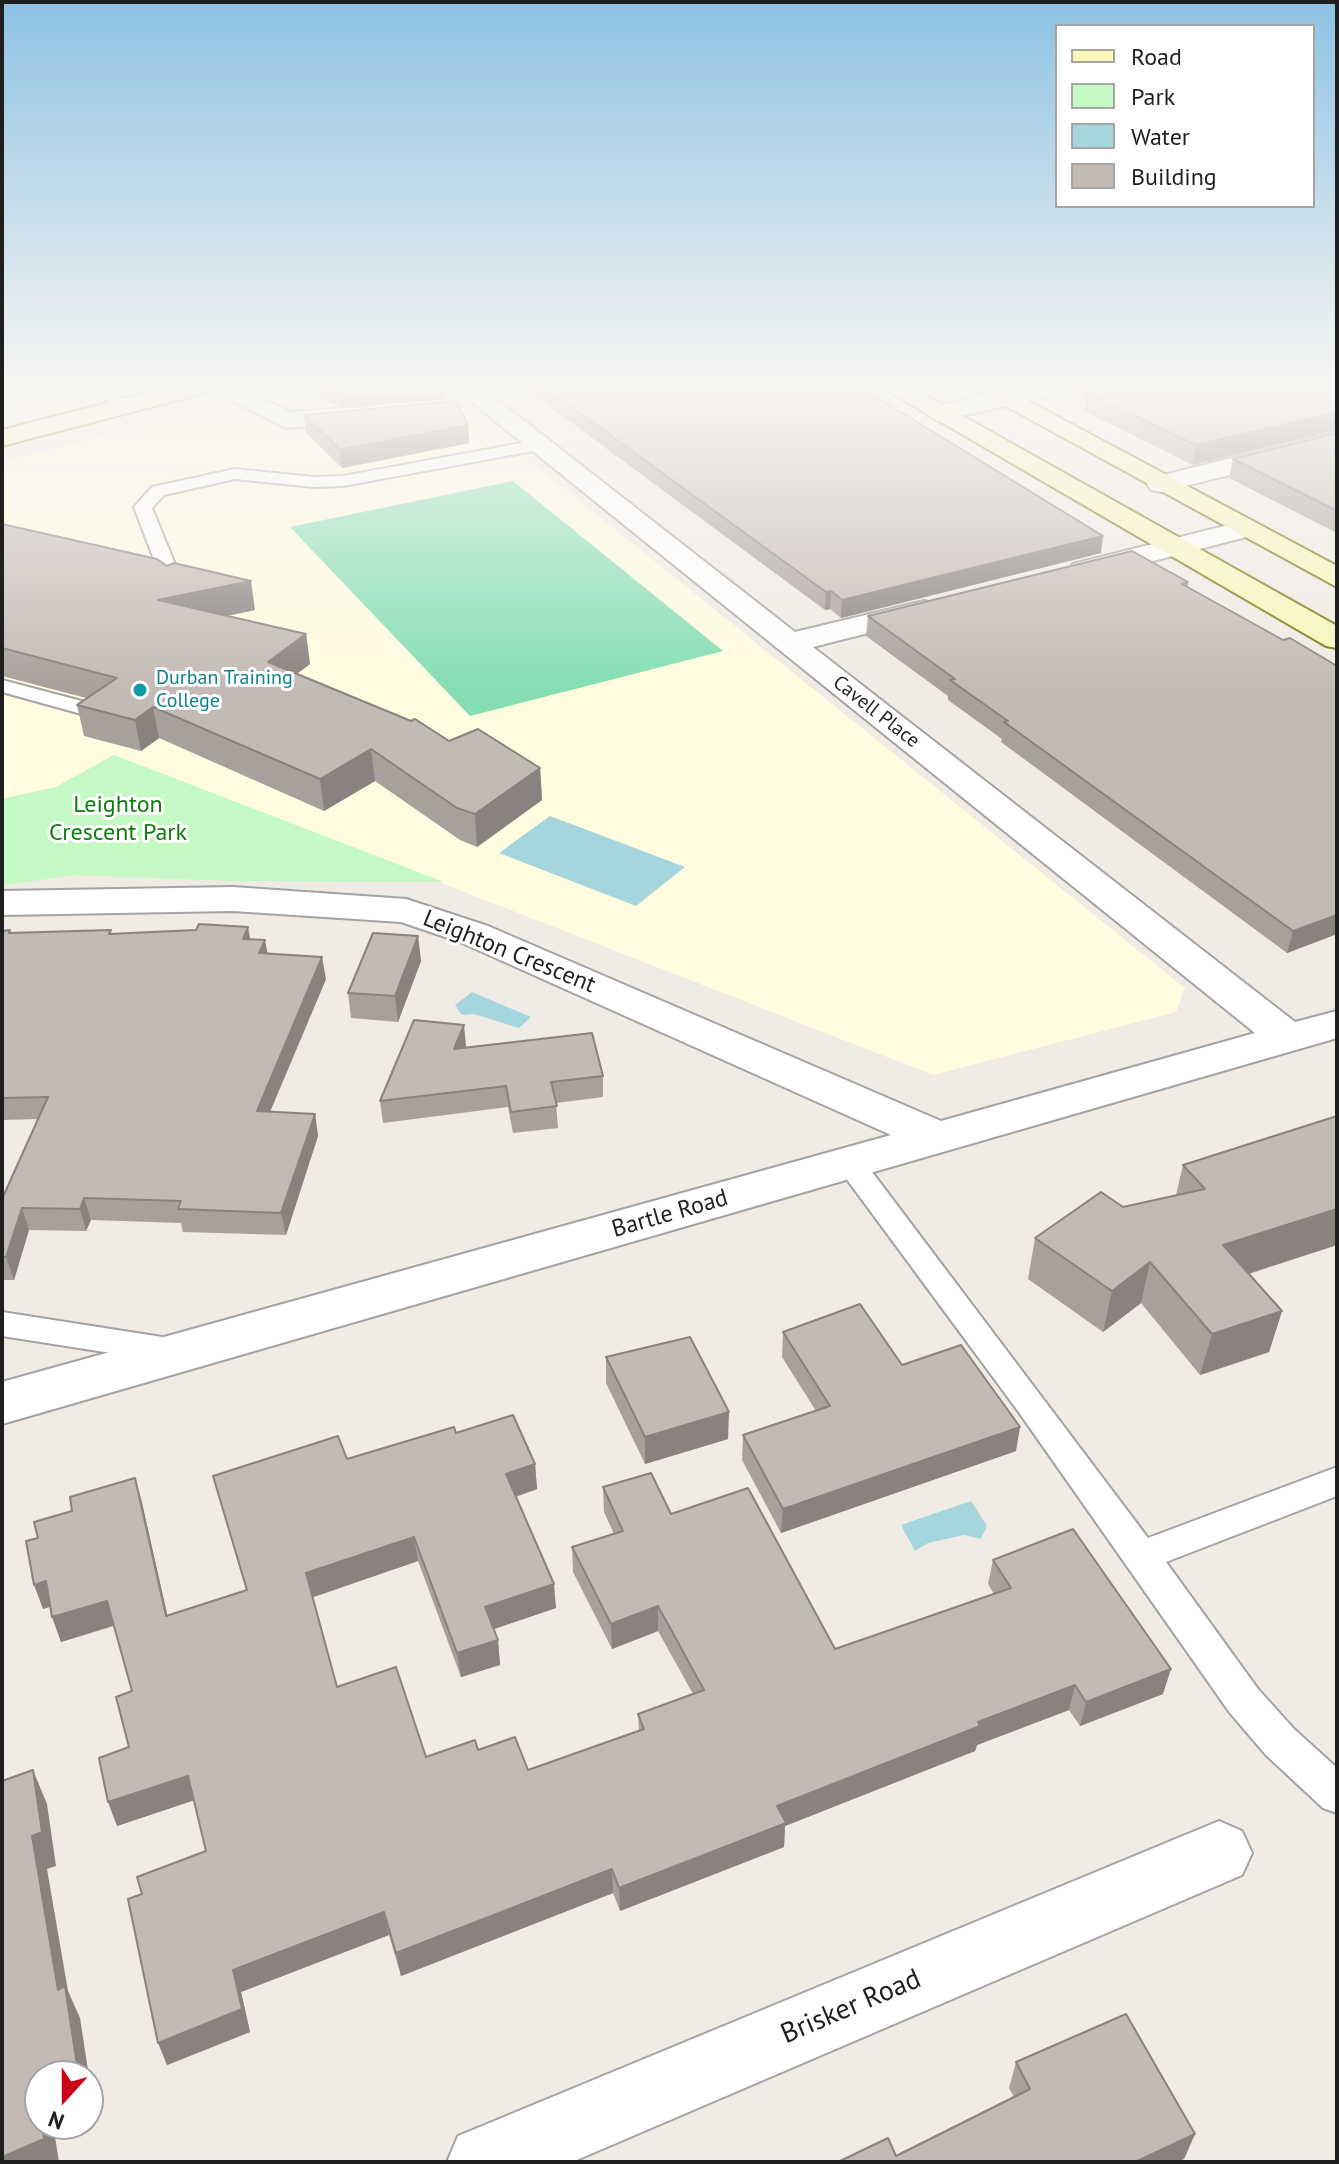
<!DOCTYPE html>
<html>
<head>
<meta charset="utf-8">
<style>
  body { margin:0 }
  #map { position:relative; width:1339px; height:2164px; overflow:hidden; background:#f0ebe5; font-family:"PT Sans",sans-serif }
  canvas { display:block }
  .frame { position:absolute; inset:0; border:4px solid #1f1f1f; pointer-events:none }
  .legend { position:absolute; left:1055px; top:24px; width:260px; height:184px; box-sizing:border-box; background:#fff; border:2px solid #a5a5a5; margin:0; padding:10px 14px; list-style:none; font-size:24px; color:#1f1f1f }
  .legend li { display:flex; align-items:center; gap:16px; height:40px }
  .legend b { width:40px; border:2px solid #a5a5a5 }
  .north { position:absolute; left:24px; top:2060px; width:80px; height:80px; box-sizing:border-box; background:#fff; border:2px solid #a5a5a5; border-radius:50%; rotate:201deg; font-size:22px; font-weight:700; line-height:32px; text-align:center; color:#1f1f1f }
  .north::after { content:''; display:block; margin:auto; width:28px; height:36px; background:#cc0316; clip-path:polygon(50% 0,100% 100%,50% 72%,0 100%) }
</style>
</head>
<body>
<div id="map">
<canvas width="1339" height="2164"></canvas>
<div class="frame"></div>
<ul class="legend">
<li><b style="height:10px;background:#f9f6ba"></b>Road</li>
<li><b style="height:22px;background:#c4f9c3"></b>Park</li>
<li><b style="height:22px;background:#a6d6dd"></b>Water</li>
<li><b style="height:22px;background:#c4bab5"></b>Building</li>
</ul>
<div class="north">N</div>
</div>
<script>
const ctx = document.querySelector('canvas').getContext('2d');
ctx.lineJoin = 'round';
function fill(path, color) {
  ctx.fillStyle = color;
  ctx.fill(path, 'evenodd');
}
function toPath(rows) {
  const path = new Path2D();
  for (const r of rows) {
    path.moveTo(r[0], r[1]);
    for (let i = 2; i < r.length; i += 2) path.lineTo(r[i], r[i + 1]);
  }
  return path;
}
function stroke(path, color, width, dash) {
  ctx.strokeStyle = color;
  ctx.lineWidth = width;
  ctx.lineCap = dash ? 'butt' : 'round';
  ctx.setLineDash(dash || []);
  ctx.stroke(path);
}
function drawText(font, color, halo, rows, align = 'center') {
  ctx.font = font + ' "PT Sans",sans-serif';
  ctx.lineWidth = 6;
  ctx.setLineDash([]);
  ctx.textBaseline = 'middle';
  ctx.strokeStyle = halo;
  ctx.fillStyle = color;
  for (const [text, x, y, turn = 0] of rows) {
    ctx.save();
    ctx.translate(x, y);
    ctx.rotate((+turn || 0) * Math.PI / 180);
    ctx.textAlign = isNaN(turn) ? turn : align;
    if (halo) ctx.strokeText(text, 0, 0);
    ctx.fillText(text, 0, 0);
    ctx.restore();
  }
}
fill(toPath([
  [2,387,143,387,2,422],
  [287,387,438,387,1185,988,1176,1012,933,1075,114,755,56,787,2,799,2,462]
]), '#fffcdf');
fill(toPath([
  [114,755,444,882,230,881,72,875,2,886,2,799,56,787]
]), '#c4f9c3');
fill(toPath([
  [513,481,723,651,470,716,290,527]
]), '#84deb2');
fill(toPath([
  [550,816,685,867,636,906,499,853],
  [472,992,531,1017,519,1028,474,1014,462,1015,455,1005],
  [971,1501,987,1526,981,1539,964,1535,928,1543,915,1551,901,1525]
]), '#a6d6dd');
const lane = toPath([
  [85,387,104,387,136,406,122,409,85,387],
  [538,440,546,445,544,449,343,486,314,487,235,479,164,495,152,508,184,586,174,592,164,586,134,507,152,487,235,469,314,477,343,476,538,440],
  [2,680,93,704,96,709,85,715,2,692,2,680],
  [850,1153,860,1156,1148,1538,1337,1467,1337,1496,1166,1562,1258,1689,1294,1729,1337,1768,1337,1813,1323,1808,1266,1755,1230,1713,1018,1411,840,1170,835,1163,840,1156,850,1153],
  [2,1312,175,1339,187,1342,191,1351,187,1360,175,1363,2,1336,2,1312]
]);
const street = toPath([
  [207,387,239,387,290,412,363,407,376,415,363,423,286,428,207,387],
  [453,387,481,387,795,632,924,601,935,604,939,610,935,616,813,647,1295,1022,1337,1011,1337,1038,2,1424,2,1382,891,1135,460,942,401,922,233,911,2,915,2,891,233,887,406,899,488,926,941,1121,1255,1033,453,387],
  [1022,387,1070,387,1067,392,938,421,925,413,929,408,1022,387],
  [1337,432,1337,448,1161,492,1151,490,1147,484,1151,478,1337,432],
  [1244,521,1254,523,1258,529,1254,535,1083,579,1073,576,1068,570,1073,564,1244,521],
  [1219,1821,1242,1831,1252,1853,1242,1875,572,2162,447,2162,458,2136,1219,1821]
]);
const secondary = toPath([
  [169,387,211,387,208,392,2,446,2,430,169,387],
  [881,387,911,387,1337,626,1337,648,1326,646,881,387],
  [971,387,1002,387,1337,566,1337,587,971,387]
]);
stroke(lane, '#a3a3a3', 4);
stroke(street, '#a3a3a3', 4);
stroke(secondary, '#757606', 4);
fill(lane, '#fff');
fill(street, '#fff');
fill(secondary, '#f9f6ba');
fill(toPath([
  [315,387,446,387,447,399,341,408,316,395],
  [523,387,851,387,1101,553,841,618,830,609,825,610],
  [1072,387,1337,387,1193,465,1084,411,1086,398,1071,391],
  [304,415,469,443,342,468,306,433],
  [1337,433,1337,533,1229,478,1233,459],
  [2,524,167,566,255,610,227,616,306,634,310,664,297,674,449,741,540,768,542,800,477,847,460,840,375,781,324,811,159,738,141,751,84,736,77,705,86,698,2,676],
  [1188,582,1188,587,1337,934,1287,953,1001,742,1002,739,948,700,948,696,866,636,868,616],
  [2,931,11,933,112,934,250,939,268,953,326,979,270,1112,315,1114,318,1136,286,1235,183,1232,181,1223,91,1220,86,1231,29,1230,14,1280,2,1280,2,1199,38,1119,2,1120],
  [418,936,421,961,398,1022,351,1018,348,993],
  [466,1046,465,1048,603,1076,603,1097,556,1103,558,1128,513,1133,508,1107,383,1123,380,1101],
  [1337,1116,1337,1245,1249,1274,1282,1311,1269,1352,1200,1375,1141,1303,1103,1332,1028,1279,1035,1238,1176,1195,1183,1165],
  [783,1332,902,1365,1016,1451,781,1533,742,1460,743,1435,816,1411,782,1357],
  [606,1357,728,1439,645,1464,606,1383],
  [456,1433,535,1464,537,1489,516,1497,556,1608,494,1629,498,1640,500,1665,461,1677,418,1561,312,1597,337,1687,426,1757,478,1750,528,1770,639,1731,638,1714,693,1694,658,1631,612,1649,573,1572,572,1547,614,1534,604,1512,603,1487,671,1514,835,1649,994,1594,988,1584,993,1560,1163,1694,1080,1726,1069,1710,977,1745,975,1751,785,1826,784,1847,620,1911,613,1893,401,1976,389,1935,241,1992,250,2032,167,2065,142,1894,206,1851,194,1800,117,1826,129,1747,132,1691,114,1626,61,1642,50,1607,43,1609,38,1538,72,1511,135,1478,142,1503,167,1615,246,1590,213,1476,347,1459],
  [1016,2062,1195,2134,1184,2159,896,2156,1014,2097,1009,2088]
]), '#a9a09c');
fill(toPath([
  [357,387,446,387,447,399,341,408,339,389],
  [1337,412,1337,430,1193,465,1196,445],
  [468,425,469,443,342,468,340,450],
  [1103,536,1101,553,841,618,842,600],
  [251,581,255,610,164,629,158,600],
  [831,591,830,609,825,610,826,592],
  [306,634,310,664,272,692,268,662],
  [153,707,159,738,141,751,135,720],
  [371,749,375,781,324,811,320,779],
  [540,768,542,800,477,847,475,814],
  [1337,915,1337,934,1287,953,1293,931],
  [248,927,252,948,243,939],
  [418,936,421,961,398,1022,395,996],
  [265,940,269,961,259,953],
  [322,957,326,979,261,1133,257,1111],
  [464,1025,466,1046,456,1071,454,1049],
  [315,1114,318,1136,286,1235,281,1213],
  [84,1198,91,1220,86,1231,80,1209],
  [1337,1200,1337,1245,1212,1285,1223,1245],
  [22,1208,29,1230,14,1280,6,1257],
  [1150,1262,1141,1303,1103,1332,1112,1291],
  [1282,1311,1269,1352,1200,1375,1212,1334],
  [729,1412,728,1439,645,1464,645,1437],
  [1020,1427,1016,1451,781,1533,783,1509],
  [535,1464,537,1489,508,1499,506,1474],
  [135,1478,142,1503,173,1640,166,1616],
  [414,1537,418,1561,311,1598,306,1573],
  [46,1581,55,1605,43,1609,34,1585],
  [554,1584,556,1608,488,1631,485,1607],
  [107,1601,115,1625,61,1642,52,1617],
  [658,1606,658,1631,612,1649,611,1624],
  [498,1640,500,1665,461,1677,457,1653],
  [1171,1669,1163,1694,1080,1726,1086,1702],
  [1075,1685,1069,1710,977,1745,975,1751,785,1826,784,1847,620,1911,619,1888,777,1806,978,1722],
  [33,1770,47,1804,56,1866,47,1869,68,1991,80,2018,92,2096,88,2098,88,2076,48,2076,32,1836],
  [188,1776,195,1800,117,1826,108,1802],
  [612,1869,613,1893,401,1976,396,1953],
  [384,1912,389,1935,241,1992,250,2032,167,2065,158,2043,233,1970],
  [40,2079,40,2113,35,2081],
  [42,2124,53,2124,59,2162,2,2162,2,2157],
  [1195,2134,1184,2159,1177,2162,1135,2162]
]), '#89827f');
const building = toPath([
  [544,387,851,387,853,388,860,387,1103,536,842,600,831,591,826,592,544,387],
  [1103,387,1337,387,1337,412,1196,445,1086,393,1106,389,1103,387],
  [456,401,468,425,340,450,304,415,456,401],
  [1337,433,1337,511,1233,459,1337,433],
  [2,524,157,559,167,566,174,563,251,581,158,600,306,634,268,662,411,721,415,719,449,741,478,729,540,768,475,814,457,808,371,749,320,779,153,707,135,720,77,705,117,678,2,648,2,524],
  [1132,551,1188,582,1182,584,1283,640,1290,638,1337,666,1337,915,1293,931,1004,722,1008,721,950,680,955,679,868,616,1132,551],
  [199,924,248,927,243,939,265,940,259,953,322,957,257,1111,315,1114,281,1213,178,1209,181,1201,84,1198,80,1209,22,1208,6,1257,2,1257,2,1199,48,1097,2,1098,2,931,10,930,9,933,111,930,109,934,196,930,199,924],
  [373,933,418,936,395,996,348,993,373,933],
  [414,1020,464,1025,454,1049,592,1033,603,1076,551,1082,557,1106,511,1112,506,1086,380,1101,414,1020],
  [1337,1116,1337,1209,1223,1245,1282,1311,1212,1334,1150,1262,1112,1291,1035,1238,1101,1192,1123,1207,1205,1189,1183,1165,1337,1116],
  [860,1304,902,1365,961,1345,1020,1427,783,1509,743,1435,830,1406,783,1332,860,1304],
  [690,1337,729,1412,645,1437,606,1357,690,1337],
  [513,1415,535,1464,506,1474,554,1584,485,1607,498,1640,457,1653,414,1537,306,1573,337,1687,396,1667,426,1757,475,1740,478,1750,515,1737,528,1770,644,1729,638,1714,704,1690,658,1606,611,1624,572,1547,623,1531,603,1487,651,1473,671,1514,748,1488,835,1649,1011,1588,993,1560,1073,1529,1171,1669,1086,1702,1075,1685,978,1722,980,1726,777,1806,786,1823,619,1888,612,1869,396,1953,384,1912,233,1970,242,2009,158,2043,128,1899,142,1894,137,1877,206,1851,188,1776,108,1802,99,1758,129,1747,116,1697,132,1691,107,1601,52,1617,46,1581,34,1585,26,1541,38,1538,34,1522,72,1511,70,1497,135,1478,166,1616,247,1590,213,1476,338,1436,347,1459,454,1427,456,1433,513,1415],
  [33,1770,42,1832,32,1836,58,1990,65,1986,77,2065,48,2076,40,2076,40,2079,35,2081,40,2113,40,2124,42,2124,44,2139,2,2157,2,1781,33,1770],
  [1126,2014,1195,2134,1135,2162,838,2162,888,2138,896,2156,1030,2089,1016,2062,1126,2014]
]);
fill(building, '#c4bab5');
stroke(building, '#89827f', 2);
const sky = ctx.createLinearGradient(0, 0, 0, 690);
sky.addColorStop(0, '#8dc2e4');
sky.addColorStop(0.56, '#f8f6f3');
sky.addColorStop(1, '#f8f6f300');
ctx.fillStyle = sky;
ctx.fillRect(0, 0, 1339, 690);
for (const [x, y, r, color] of [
  [140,690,8,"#0f9aa8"]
]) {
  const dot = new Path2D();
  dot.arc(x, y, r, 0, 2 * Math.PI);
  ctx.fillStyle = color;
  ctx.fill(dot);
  stroke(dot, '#fff', 3);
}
drawText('20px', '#0d838f', '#fff', [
  ["Durban Training",156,678],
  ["College",156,701]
], 'left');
drawText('20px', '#1f1f1f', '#fff', [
  ["Cavell Place",876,712,38]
]);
drawText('24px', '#0f7d0d', '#fff', [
  ["Leighton",118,805],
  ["Crescent Park",118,833]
]);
drawText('24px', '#1f1f1f', '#fff', [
  ["Leighton Crescent",509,952,22],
  ["Bartle Road",670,1214,-16]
]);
drawText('28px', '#1f1f1f', '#fff', [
  ["Brisker Road",851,2007,-23]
]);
</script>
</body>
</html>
